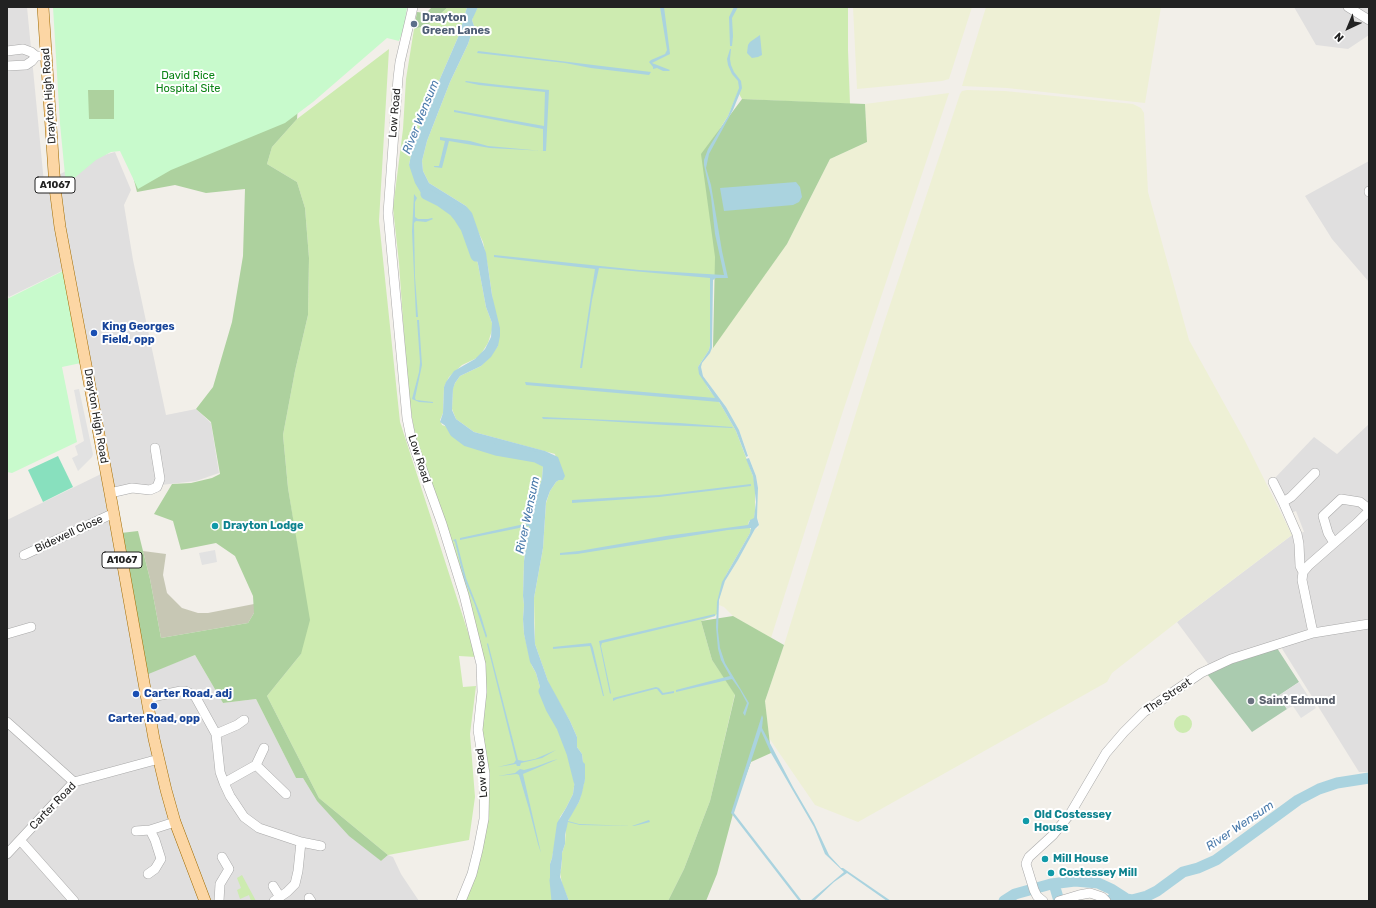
<!DOCTYPE html>
<html>
<head>
<meta charset="utf-8">
<style>
  body { margin:0 }
  #map { position:relative; width:1376px; height:908px; overflow:hidden; background:#f2efe9; font-family:Rubik,sans-serif }
  canvas { display:block }
  .frame { position:absolute; inset:0; border:8px solid #222; pointer-events:none }
  .north { position:absolute; left:1328px; top:8px; width:40px; height:40px; -webkit-text-stroke:3px #fff; paint-order:stroke; rotate:224deg; font-size:11px; font-weight:700; line-height:16px; text-align:center; color:#222 }
  .north::after { content:''; display:block; margin:auto; width:14px; height:18px; background:#222; clip-path:polygon(50% 0,100% 100%,50% 72%,0 100%) }
</style>
</head>
<body>
<div id="map">
<canvas width="1376" height="908"></canvas>
<div class="frame"></div>
<div class="north">N</div>
</div>
<script>
const ctx = document.querySelector('canvas').getContext('2d');
ctx.lineJoin = 'round';
function fill(path, color) {
  ctx.fillStyle = color;
  ctx.fill(path, 'evenodd');
}
function toPath(rows) {
  const path = new Path2D();
  for (const r of rows) {
    if (r.length === 3) {
      path.moveTo(r[0] + r[2], r[1]);
      path.arc(r[0], r[1], r[2], 0, 2 * Math.PI);
      continue;
    }
    path.moveTo(r[0], r[1]);
    for (let i = 2; i < r.length; i += 2) path.lineTo(r[i], r[i + 1]);
  }
  return path;
}
function stroke(path, color, width, dash) {
  ctx.strokeStyle = color;
  ctx.lineWidth = width;
  ctx.lineCap = dash ? 'butt' : 'round';
  ctx.setLineDash(dash || []);
  ctx.stroke(path);
}
function drawText(font, color, halo, rows, align = 'center') {
  ctx.font = font + ' Rubik,sans-serif';
  ctx.lineWidth = 4;
  ctx.setLineDash([]);
  ctx.textBaseline = 'middle';
  ctx.strokeStyle = halo;
  ctx.fillStyle = color;
  for (const [text, x, y, turn = 0] of rows) {
    ctx.save();
    ctx.translate(x, y);
    ctx.rotate((+turn || 0) * Math.PI / 180);
    ctx.textAlign = isNaN(turn) ? turn : align;
    if (halo) ctx.strokeText(text, 0, 0);
    ctx.fillText(text, 0, 0);
    ctx.restore();
  }
}
fill(toPath([
  [7,7,27,7,44,183,86,160,115,152,131,190,124,205,133,260,166,415,196,409,211,423,219,473,196,481,161,485,105,500,112,535,124,567,146,674,195,655,223,703,256,699,296,778,303,778,317,801,381,861,388,855,393,857,401,874,419,901,7,901,7,520,103,473,62,271,9,297,7,293],
  [1294,7,1369,7,1369,35,1348,49,1316,45],
  [1369,161,1369,282,1332,239,1305,196],
  [1369,424,1369,622,1209,665,1177,622,1292,535,1304,532,1296,511,1291,513,1273,480,1314,437,1337,454],
  [1369,626,1369,772,1359,772,1281,647,1314,637]
]), '#e0dfdf');
fill(toPath([
  [143,551,166,554,163,575,167,593,182,608,198,613,208,613,254,604,254,613,248,623,161,638,150,579]
]), '#c7c7b4');
fill(toPath([
  [853,7,972,7,949,79,942,81,857,89],
  [986,7,1161,7,1145,103,1007,88,962,86],
  [967,90,1005,91,1133,104,1141,108,1144,113,1148,192,1189,340,1245,441,1292,535,1177,622,1112,673,1107,682,858,822,815,805,769,738,765,701,784,645,883,326,960,94,962,91],
  [949,93,843,411,771,638,733,616,724,607,719,605,720,595,725,581,738,560,755,529,758,528,759,522,757,518,758,488,756,476,739,430,726,407,703,376,701,367,701,363,787,244,830,159,867,142,865,104]
]), '#eef0d5');
fill(toPath([
  [448,7,467,7,459,35,423,118,412,150,409,165,429,198,451,205,458,210,462,214,478,264,486,307,492,323,492,330,488,343,479,357,462,365,449,377,444,387,443,413,440,420,442,425,448,427,460,436,529,455,538,460,543,466,542,479,532,508,526,544,524,561,523,596,524,605,523,619,524,634,532,666,536,673,540,687,563,728,567,747,575,765,576,771,573,794,566,808,560,817,552,858,550,864,550,878,558,901,463,901,486,818,482,733,486,672,472,612,416,442,408,393,399,263,393,208,403,129,406,79,414,29,428,25],
  [478,7,848,7,848,50,850,104,742,99,738,92,728,116,712,141,725,275,710,275,710,346,709,350,698,367,708,388,721,405,736,431,753,476,755,484,755,512,754,519,749,521,748,525,751,530,750,533,726,575,717,606,717,614,715,616,701,621,712,660,735,694,710,801,684,869,668,901,569,901,562,884,560,872,561,870,562,859,562,853,565,844,566,826,571,814,579,802,585,779,582,754,577,747,577,737,570,721,550,687,535,644,534,598,543,548,546,503,550,491,556,482,560,479,555,454,474,432,456,419,452,409,453,388,455,383,460,376,481,366,498,346,492,295,488,267,483,242,466,206,429,183,423,171,422,161,427,141,450,82,468,44,474,26,472,20,474,14],
  [389,49,379,221,400,422,476,657,459,656,463,687,476,686,470,734,475,797,469,840,388,855,319,798,267,696,301,654,298,551,288,488,283,435,295,371,308,315,309,258,305,208,297,182,267,164,272,147,297,119],
  [1183,724,9],
  [242,875,256,901,251,901,249,895,240,899,237,890,241,888,237,878]
]), '#cdebb0');
fill(toPath([
  [88,7,305,7,297,119,272,147,267,164,297,182,305,208,309,258,308,315,295,371,283,435,288,488,310,620,301,654,267,696,319,798,388,855,381,861,349,836,317,801,303,778,296,778,256,699,223,703,195,655,146,675,121,533,138,531,150,579,161,638,248,623,254,613,253,596,235,556,216,543,181,550,173,521,154,514,172,484,191,483,212,478,220,474,211,422,196,409,213,387,232,322,243,256,245,189,206,193,175,185,137,192,124,140,67,168],
  [432,7,448,7,428,25,414,29,417,12,426,13],
  [742,99,865,104,867,142,830,159,787,244,713,348,715,257,701,154],
  [733,616,784,645,765,701,771,753,751,762,737,799,717,874,706,901,668,901,684,869,710,801,735,695,712,660,701,621]
]), '#add19e');
fill(toPath([
  [1277,648,1299,682,1278,696,1287,709,1252,732,1207,674,1230,664,1240,661]
]), '#aacbaf');
fill(toPath([
  [53,7,407,7,404,28,399,41,387,38,313,102,285,123,171,170,138,189,120,151,111,152,96,160,66,185,60,124],
  [88,90,114,90,114,119,89,119],
  [63,271,81,363,62,367,77,442,12,473,7,472,7,299]
]), '#c8facc');
fill(toPath([
  [58,456,73,487,43,502,28,470]
]), '#88e0be');
fill(toPath([
  [79,389,93,454,92,457,78,471,72,458,78,455,75,446,84,441,74,390],
  [215,550,217,562,202,565,199,553],
  [1299,682,1316,708,1301,718,1293,706,1287,709,1278,696]
]), '#e2e2e2');
fill(toPath([
  [467,7,478,7,472,20,474,26,468,44,450,82,427,141,422,161,423,171,429,183,466,206,472,213,486,253,492,295,500,328,500,336,498,346,491,357,481,366,460,376,455,383,453,389,452,410,456,419,474,432,545,451,558,457,565,476,563,480,559,480,556,482,550,491,546,502,543,548,534,598,534,623,535,644,548,681,570,721,577,737,577,747,582,754,583,762,585,764,585,779,582,793,579,802,568,821,579,824,632,826,649,820,650,822,634,826,580,825,568,822,565,835,565,844,562,853,562,859,560,877,569,901,558,901,550,878,550,864,552,858,557,823,566,808,573,794,576,771,575,765,567,747,563,728,542,694,536,673,530,662,524,634,523,619,524,605,523,596,524,561,529,526,460,540,460,538,529,523,532,508,542,479,543,466,538,460,529,455,509,450,485,447,471,442,460,436,440,422,443,413,444,387,446,382,454,371,475,359,485,349,491,337,492,323,486,307,478,264,462,214,458,210,451,205,429,198,421,193,415,183,409,165,412,150,423,118,459,35],
  [660,7,664,7,670,54,652,63,670,70,669,71,663,71,657,68,653,69,653,67,649,62,651,60,665,54,667,50],
  [734,7,738,7,732,18,733,36,732,46,730,46,729,17],
  [760,35,762,55,758,57,752,58,747,53,748,45,750,42],
  [730,49,731,49,730,59,731,65,734,72,741,81,742,88,733,110,709,154,706,168,711,185,722,251,728,278,716,278,713,280,712,348,710,353,702,363,701,367,703,376,726,407,739,430,748,456,746,457,736,431,721,405,719,402,526,385,525,382,715,398,699,374,698,367,709,350,710,346,710,278,599,268,592,300,582,368,580,368,595,269,494,257,494,255,639,270,724,275,715,234,711,197,704,165,704,160,708,149,728,116,739,88,738,81,732,74,728,65,727,59],
  [478,51,618,68,651,72,649,75,591,68,565,63,477,53],
  [466,81,500,85,549,90,546,151,490,148,449,141,442,168,434,167,434,166,439,166,445,141,440,140,440,137,470,141,488,146,543,151,543,129,454,112,454,110,544,126,545,92,479,85,465,82],
  [796,182,800,187,802,197,799,202,793,205,724,211,720,188],
  [414,194,417,198,415,202,415,217,418,219,428,219,432,218,433,219,426,222,416,221,414,223,415,277,418,317,416,317,412,231],
  [417,320,419,320,422,365,415,398,416,400,433,402,433,403,419,402,412,399,419,372,420,362],
  [542,417,679,423,732,427,733,428,666,425,587,420,543,419],
  [749,458,756,476,758,488,757,518,759,525,755,529,738,560,725,581,719,600,718,631,720,648,725,663,749,703,745,716,743,713,747,703,740,690,732,679,676,692,676,690,730,676,721,660,718,649,716,627,717,602,722,582,750,533,751,528,728,530,577,554,560,555,560,553,579,551,666,536,748,525,750,520,754,518,756,502,753,476,746,459],
  [751,484,751,486,659,497,572,503,572,500,659,495],
  [456,539,466,578,481,616,487,636,486,638,475,605,464,579,455,542,453,540],
  [715,614,715,616,602,643,601,646,611,693,610,694,599,641],
  [488,643,518,760,524,761,535,759,556,750,542,758,521,763,520,766,517,766,516,764,498,767,514,763,516,760,487,644],
  [591,643,593,648,604,696,603,696,590,646,553,649,553,647],
  [656,687,659,688,663,693,674,691,674,693,662,695,657,689,655,689,617,699,613,701,613,698],
  [762,715,763,718,762,728,793,787,814,823,829,855,841,868,843,868,891,901,887,901,847,873,834,882,814,901,810,901,844,872,825,854,814,827,771,753,761,731,734,813,802,901,799,901,731,813],
  [558,759,523,774,541,853,538,844,529,809,519,775,517,774,498,776,515,773,520,769,524,770,535,767,551,761]
]), '#aad3df');
stroke(toPath([
  [426,194,440,201,454,211,459,217,466,228,476,256],
  [450,423,455,432,467,441,496,450,536,457,546,462],
  [544,691,551,708,562,727,572,753,579,781],
  [555,880,557,901],
  [1054,884,1059,901],
  [1004,901,1015,894,1051,884,1075,881,1098,883,1111,889,1125,898],
  [1109,901,1115,897,1132,900,1147,896,1157,891,1183,872,1198,868,1216,860,1298,800,1319,789,1337,783,1369,778]
]), '#aad3df', 11);
const minor = toPath([
  [413,7,400,62,398,78,388,213,407,418,411,438,442,524,464,595,481,664,482,692,478,730,485,774,484,819,478,850,472,874,461,901],
  [1348,7,1369,20],
  [7,51,23,49,31,52,36,56,45,56],
  [7,66,26,65,32,61,36,56],
  [1369,191,1369,192],
  [1273,482,1283,502,1297,534,1299,544,1300,566,1303,572],
  [110,493,132,488,150,490,157,487,160,479,155,448],
  [1283,502,1291,497,1315,473],
  [1334,543,1328,533,1323,516,1341,499,1360,502,1369,509],
  [24,555,114,513],
  [1313,633,1302,580,1303,572,1309,565,1357,523,1369,511],
  [7,634,31,627],
  [147,698,181,691,185,691,195,696,216,734,220,772,224,783,230,796,244,817,259,828,301,842,321,846],
  [7,722,74,782],
  [216,734,237,725,244,720],
  [256,765,286,794],
  [224,783,256,765,264,748],
  [136,831,150,830,175,822],
  [20,840,74,901],
  [7,854,74,782,159,759],
  [148,874,155,869,161,859,155,840,150,830],
  [273,886,280,897],
  [309,898,311,901],
  [219,901,220,884,229,869,222,857],
  [274,901,287,892,295,884,298,871,301,842],
  [1043,901,1037,896,1034,890,1026,864,1027,861,1029,857,1053,835,1070,814,1106,753,1124,732,1144,712,1201,673,1231,659,1313,633,1369,624],
  [1059,901,1079,895,1090,893,1102,897,1106,901]
]);
const major = toPath([
  [43,7,55,188,60,227,110,493,154,739,166,790,175,822,205,901]
]);
stroke(minor, '#a9a9a9', 10);
stroke(major, '#a06b00', 12);
stroke(minor, '#fff', 9);
stroke(major, '#fcd6a4', 11);
for (const [x, y, r, color] of [
  [414,24,4,"#5c6f8a"],
  [94,333,4,"#1a4fb4"],
  [215,526,4,"#0f9aa8"],
  [136,694,4,"#1a4fb4"],
  [1251,701,4,"#6b7280"],
  [154,706,4,"#1a4fb4"],
  [1026,821,4,"#0f9aa8"],
  [1045,859,4,"#0f9aa8"],
  [1051,873,4,"#0f9aa8"]
]) {
  const dot = new Path2D();
  dot.arc(x, y, r, 0, 2 * Math.PI);
  ctx.fillStyle = color;
  ctx.fill(dot);
  stroke(dot, '#fff', 1.5);
}
for (const [x, y, w] of [
  [55,185,40],
  [122,560,40]
]) {
  const box = new Path2D();
  box.roundRect(x - w / 2, y - 8, w, 16, 3);
  ctx.fillStyle = '#fff';
  ctx.fill(box);
  stroke(box, '#222', 1);
}
drawText('bold 10px', '#222', null, [
  ["A1067",55,185],
  ["A1067",122,560]
]);
drawText('bold 11px', '#4e5e75', '#fff', [
  ["Drayton",422,18],
  ["Green Lanes",422,31]
], 'left');
drawText('11px', '#0c8416', '#fff', [
  ["David Rice",188,76],
  ["Hospital Site",188,89]
]);
drawText('11px', '#222', '#fff', [
  ["Drayton High Road",49,96,-94],
  ["Low Road",395,113,-85],
  ["Drayton High Road",96,416,80],
  ["Low Road",419,459,72],
  ["Bidewell Close",69,534,-25],
  ["The Street",1168,696,-34],
  ["Low Road",482,773,-95],
  ["Carter Road",53,806,-46]
]);
drawText('bold 11px', '#164399', '#fff', [
  ["King Georges",102,327],
  ["Field, opp",102,340],
  ["Carter Road, adj",144,694],
  ["Carter Road, opp",154,719,"center"]
], 'left');
drawText('bold 11px', '#0d838f', '#fff', [
  ["Drayton Lodge",223,526],
  ["Old Costessey",1034,815],
  ["House",1034,828],
  ["Mill House",1053,859],
  ["Costessey Mill",1059,873]
], 'left');
drawText('bold 11px', '#5b616d', '#fff', [
  ["Saint Edmund",1259,701]
], 'left');
drawText('italic 12px', '#4a7aab', '#fff', [
  ["River Wensum",421,117,-68],
  ["River Wensum",528,515,-78],
  ["River Wensum",1240,826,-34]
]);
</script>
</body>
</html>
